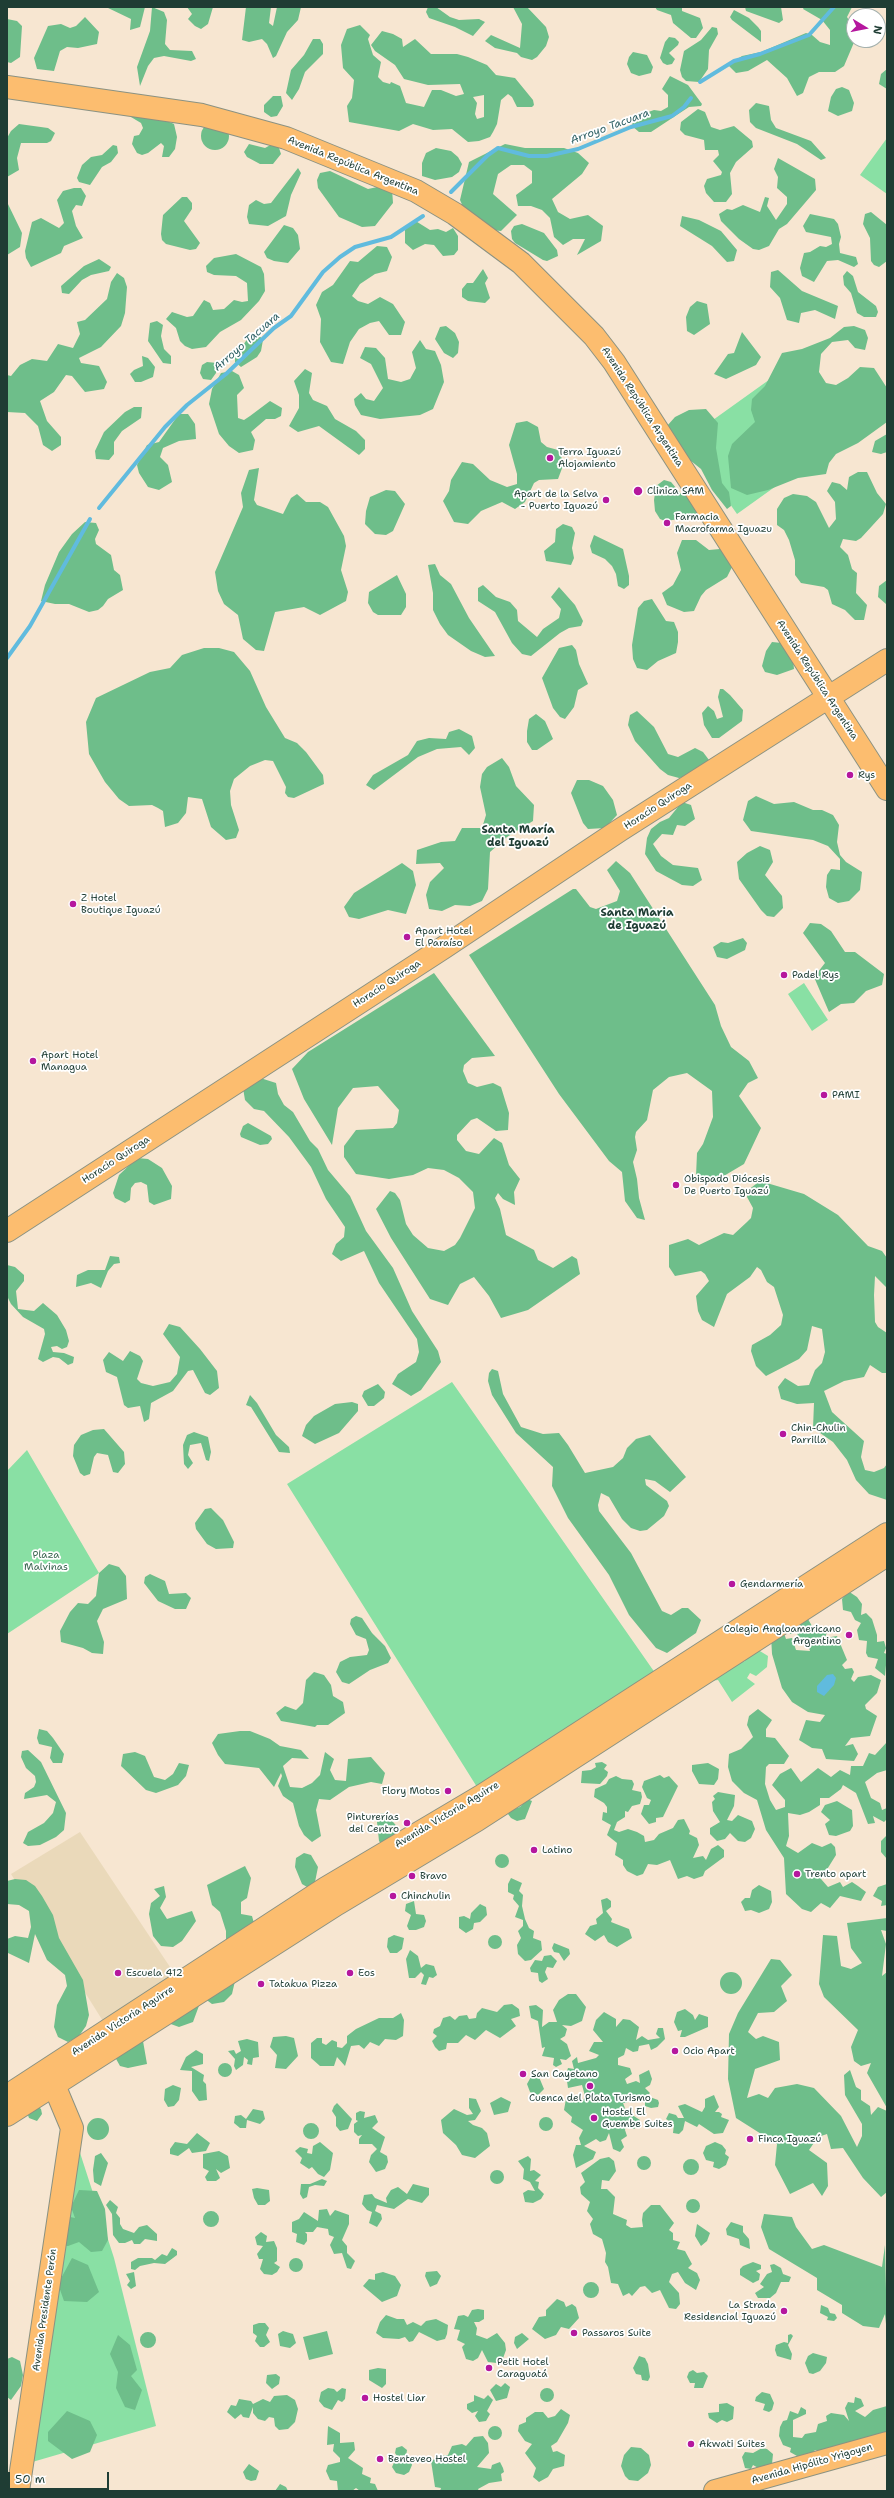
<!DOCTYPE html>
<html>
<head>
<meta charset="utf-8">
<style>
  body { margin:0 }
  #map { position:relative; width:894px; height:2498px; overflow:hidden; background:#f7e6d1; font-family:"Shantell Sans",sans-serif }
  canvas { display:block }
  .frame { position:absolute; inset:0; border:8px solid #1f3d34; pointer-events:none }
  .north { position:absolute; left:846px; top:8px; width:40px; height:40px; box-sizing:border-box; background:#fff; border:1px solid #a5b1ae; border-radius:50%; rotate:100deg; font-size:11px; font-weight:700; line-height:16px; text-align:center; color:#1f3d34 }
  .north::after { content:''; display:block; margin:auto; width:14px; height:18px; background:#b5179e; clip-path:polygon(50% 0,100% 100%,50% 72%,0 100%) }
  .scale { position:absolute; left:8px; top:2472px; width:101px; height:18px; box-sizing:border-box; border:2px solid #1f3d34; border-top:0; padding-left:5px; font-size:12px; line-height:14px; white-space:nowrap; color:#1f3d34; -webkit-text-stroke:3px #fff; paint-order:stroke }
</style>
</head>
<body>
<div id="map">
<canvas width="894" height="2498"></canvas>
<div class="frame"></div>
<div class="north">N</div>
<div class="scale">50 m</div>
</div>
<script>
const ctx = document.querySelector('canvas').getContext('2d');
ctx.lineJoin = 'round';
function fill(path, color) {
  ctx.fillStyle = color;
  ctx.fill(path, 'evenodd');
}
function toPath(rows) {
  const path = new Path2D();
  for (const r of rows) {
    if (r.length === 3) {
      path.moveTo(r[0] + r[2], r[1]);
      path.arc(r[0], r[1], r[2], 0, 2 * Math.PI);
      continue;
    }
    path.moveTo(r[0], r[1]);
    for (let i = 2; i < r.length; i += 2) path.lineTo(r[i], r[i + 1]);
  }
  return path;
}
function stroke(path, color, width, dash) {
  ctx.strokeStyle = color;
  ctx.lineWidth = width;
  ctx.lineCap = dash ? 'butt' : 'round';
  ctx.setLineDash(dash || []);
  ctx.stroke(path);
}
function drawText(font, color, halo, rows, align = 'center') {
  ctx.font = font + ' "Shantell Sans",sans-serif';
  ctx.lineWidth = 3.5;
  ctx.setLineDash([]);
  ctx.textBaseline = 'middle';
  ctx.strokeStyle = halo;
  ctx.fillStyle = color;
  for (const [text, x, y, turn = 0] of rows) {
    ctx.save();
    ctx.translate(x, y);
    ctx.rotate((+turn || 0) * Math.PI / 180);
    ctx.textAlign = isNaN(turn) ? turn : align;
    if (halo) ctx.strokeText(text, 0, 0);
    ctx.fillText(text, 0, 0);
    ctx.restore();
  }
}
fill(toPath([
  [80,1832,178,1979,106,2026,11,1874]
]), '#ead9ba');
fill(toPath([
  [887,138,887,194,860,175],
  [773,377,825,451,737,514,685,440],
  [804,983,828,1020,812,1031,788,994],
  [452,1382,660,1680,482,1795,287,1484],
  [27,1450,99,1573,7,1634,7,1471],
  [755,1648,768,1656,767,1667,756,1676,750,1673,747,1678,755,1684,732,1702,718,1680,710,1681,741,1658,744,1662,749,1651],
  [72,2128,114,2258,156,2426,22,2465]
]), '#89e0a4');
fill(toPath([
  [106,7,145,7,140,27,130,30,131,19],
  [152,7,164,12,167,20,165,44,170,50,192,51,196,59,191,61,164,56,154,58,148,66,140,86,137,67,150,31],
  [187,7,213,7,208,24,201,29,195,26,188,19,192,14],
  [246,7,271,7,269,23,273,26,277,7,301,7,298,20,287,32,276,56,273,58,267,44,262,39,249,42,242,40],
  [428,7,436,7,450,17,459,20,479,19,485,22,473,36,455,27,429,18,426,12],
  [513,7,527,7,546,27,549,37,546,46,537,57,532,60,521,57,517,53,495,48,485,41,491,35,520,48,522,24],
  [655,7,682,7,682,11,700,18,703,28,696,38,691,38,673,23,671,15,657,10],
  [745,7,781,7,783,20,779,23,746,11],
  [804,7,852,7,847,17,854,29,855,40,844,66,835,72,819,72,809,77,803,93,797,96,787,78,767,60,748,71,736,73,728,65,742,56,761,52,806,33,812,35,820,42,830,45,830,30,822,20,803,9],
  [734,10,749,18,758,27,761,31,761,42,732,20,730,17],
  [85,17,99,32,97,44,78,48,67,47,60,51,54,71,37,69,34,58,48,26,61,24,70,28,76,26],
  [7,19,17,21,22,26,20,57,11,63,7,62],
  [360,25,370,35,368,39,373,55,381,62,378,77,383,82,390,84,391,82,400,86,406,103,424,107,432,90,441,90,456,96,464,94,460,84,428,85,404,79,395,65,375,51,371,45,382,31,393,34,402,39,403,47,415,39,431,54,457,54,468,57,487,65,496,75,515,78,533,100,534,105,532,107,517,107,512,97,508,94,501,100,497,124,493,132,490,137,479,141,468,142,452,129,433,130,413,124,399,131,349,122,347,106,352,98,354,80,343,68,341,45,347,29],
  [484,95,484,117,477,119,475,114,477,103,473,97],
  [712,27,717,28,718,34,709,50,708,69,699,82,686,81,682,77,680,70,684,51,701,40],
  [669,37,675,38,679,42,678,45,669,53,675,59,672,64,667,65,663,63,660,58,665,42],
  [313,39,320,39,323,44,323,54,305,72,299,89,292,100,286,93,291,70,304,55],
  [633,52,647,55,653,67,651,73,639,76,631,73,627,64,629,57],
  [887,69,887,89,879,84,881,74],
  [670,76,688,85,702,104,701,106,689,107,651,132,639,132,632,126,634,117,654,110,661,111,668,107,668,95,662,89],
  [842,87,849,90,854,103,852,111,838,116,828,111,831,97,836,89],
  [273,96,281,96,283,106,277,116,271,117,264,112,264,105],
  [756,103,769,106,771,120,776,128,811,141,826,158,821,160,797,144,756,128,750,122,749,110],
  [137,108,174,124,177,137,175,149,169,157,162,157,164,146,161,143,148,153,142,155,137,153,132,144,134,136,139,135,143,128,141,123,131,117],
  [698,109,705,112,711,127,720,130,734,126,752,141,753,147,736,162,730,173,732,194,726,202,714,202,706,193,704,186,707,179,721,175,722,172,713,161,719,155,718,150,705,150,704,140,685,135,680,130,681,122],
  [215,136,14],
  [19,124,48,128,55,133,51,141,47,143,21,143,17,158,19,170,7,177,7,138,11,131],
  [274,143,279,148,281,154,273,164,260,164,247,157,244,152,249,144,265,148],
  [505,144,525,148,564,148,578,153,589,163,582,174,552,199,558,212,570,219,588,215,603,226,601,241,577,255,585,239,573,239,563,245,554,237,550,218,542,210,531,206,518,206,516,195,532,183,532,171,524,165,511,165,498,174,493,194,517,215,501,231,482,229,469,220,460,200,469,162],
  [113,145,117,146,118,153,111,162,102,167,90,185,79,182,77,178,82,165,91,157,102,155],
  [436,148,451,151,458,157,462,164,459,172,452,177,435,180,422,176,422,163,426,153],
  [778,158,815,179,816,190,787,224,779,229,769,246,759,250,753,249,739,239,721,221,719,214,727,209,732,210,743,205,760,212,765,197,769,198,767,206,776,220,787,204,787,197,777,188,778,177,774,169],
  [298,168,301,173,291,195,286,216,268,226,249,224,247,217,249,205,256,200,264,204,271,203],
  [330,171,368,189,387,185,392,189,393,203,375,226,362,227,339,217,318,188,317,180,320,173],
  [74,188,81,188,86,196,82,206,76,205,72,211,76,226,83,238,64,246,61,253,31,267,26,258,25,251,32,222,41,218,59,228,64,223,57,200,63,191],
  [182,197,187,197,192,203,192,209,184,221,200,243,196,249,190,250,166,244,162,240,161,234,163,215],
  [7,202,22,233,20,247,7,255],
  [871,212,887,225,887,261,879,267,874,265,871,261,870,238,863,224,865,214],
  [810,214,834,219,838,224,841,237,839,244,840,253,856,257,858,264,854,267,838,260,827,261,814,282,802,276,800,268,804,253,810,252,820,246,826,247,832,244,831,237,806,232,803,226],
  [682,216,699,220,721,231,737,250,734,261,727,262,712,246,680,226],
  [414,220,430,230,438,229,446,232,453,228,458,236,458,250,454,255,443,256,434,245,425,244,413,250,405,243,405,230],
  [522,224,544,233,557,250,558,256,547,261,543,260,515,243,512,239,511,231,514,226],
  [284,225,293,228,298,235,300,249,288,263,274,261,267,258,264,252],
  [377,246,387,247,392,257,387,271,375,274,360,284,352,296,358,301,368,304,380,297,393,304,405,322,401,335,389,335,379,321,370,323,359,329,350,342,343,364,331,362,320,342,321,319,316,305,322,292,333,285,350,261,358,262],
  [236,254,261,267,264,274,265,291,259,301,241,320,220,332,206,347,192,349,185,346,180,341,176,328,166,319,172,312,187,317,193,316,204,300,210,303,213,310,224,309,234,300,242,302,248,301,247,283,236,276,214,275,207,272,206,266,214,258],
  [99,259,111,267,109,271,91,275,82,280,69,294,62,293,61,286,84,266],
  [483,269,488,278,485,283,490,298,485,303,468,301,462,297,462,289,467,283,473,283],
  [778,270,802,291,838,306,835,319,815,310,801,313,799,323,787,320,780,298,770,287,771,272],
  [847,271,853,276,858,292,876,306,878,312,876,317,864,317,857,313,851,293,844,285,843,276],
  [117,273,124,278,127,287,125,313,121,326,101,347,79,358,81,363,99,366,107,382,104,389,85,392,72,376,66,375,54,392,40,401,47,421,61,437,61,445,52,451,43,445,38,426,25,413,7,412,7,375,11,376,20,365,32,359,47,361,58,344,73,348,80,334,77,322,85,320,107,299,111,282],
  [697,301,707,304,710,324,694,335,687,331,686,317,690,307],
  [157,321,163,325,161,336,164,349,171,356,171,364,163,363,148,341,150,323],
  [446,326,455,333,459,342,458,353,453,358,444,353,435,339,440,327],
  [854,326,865,330,868,338,865,350,855,348,848,340,832,342,821,354,819,372,826,383,836,385,848,378,860,367,874,368,887,388,887,422,858,443,836,454,829,463,826,474,798,478,768,490,747,495,731,488,728,456,732,444,755,422,751,410,752,399,765,386,782,353,802,349,830,338,844,327],
  [742,332,761,357,756,365,726,379,714,374,728,354,734,353],
  [258,334,263,340,261,351,257,357,241,367,235,362,235,357,250,335],
  [420,340,426,349,435,351,441,365,444,382,433,409,420,415,380,419,361,415,355,405,354,399,361,393,366,399,374,401,383,388,371,364,360,358,365,347,376,348,385,358,388,379,401,382,410,379,416,368,412,352],
  [142,356,148,358,155,367,153,377,141,382,135,382,130,374,134,370,143,366],
  [207,362,217,363,216,373,211,380,203,379,200,373,202,365],
  [305,369,312,373,309,393,313,400,327,406,335,419,356,431,365,440,365,449,359,455,319,426,298,432,289,426,299,408,299,395,294,381],
  [232,371,239,375,244,388,237,395,238,418,244,420,250,416,270,401,282,408,281,416,275,419,266,419,251,432,255,440,253,450,239,453,229,446,219,434,209,404,212,389,221,373],
  [134,407,142,407,141,418,122,431,114,442,114,454,109,460,96,459,95,451,104,432,125,412],
  [706,409,718,423,716,448,722,483,729,492,731,506,727,509,712,490,701,469,681,453,667,426,675,417,689,410],
  [179,414,188,414,195,424,196,439,179,441,163,448,160,457,168,465,172,482,159,490,148,487,139,473,137,465,147,445,159,442],
  [527,421,538,427,541,442,547,447,558,450,564,463,558,479,539,480,534,483,525,502,515,509,502,502,481,511,468,524,454,522,443,501,449,491,451,480,462,462,473,464,490,480,507,487,517,484,517,474,509,445,516,423],
  [887,434,887,452,881,454,872,452,875,441],
  [259,468,254,500,257,505,283,514,291,498,297,494,306,502,320,502,328,507,344,536,346,546,341,570,348,592,346,601,320,615,304,607,275,612,264,651,256,650,243,639,238,615,224,604,218,591,215,572,243,507,241,493,249,470],
  [858,472,867,472,877,493,886,504,883,514,861,538,856,541,843,539,840,547,848,555,852,569,857,573,856,593,867,605,864,620,855,620,845,610,832,604,828,590,824,587,801,583,795,575,795,560,789,540,784,530,777,525,777,509,784,498,793,494,807,496,816,502,829,528,836,519,835,502,827,491,832,482,840,484,847,490,849,477],
  [664,480,671,482,682,495,690,494,698,513,687,518,665,521,660,519,655,511,654,500,656,486],
  [386,490,395,491,405,504,393,531,386,535,375,534,365,524,366,511,370,497],
  [85,522,96,523,99,530,95,539,96,544,111,555,114,570,120,575,123,590,108,599,103,606,98,610,89,612,69,604,55,604,41,601,45,585,59,552,72,534],
  [563,524,572,527,575,533,572,548,574,558,571,565,546,561,544,551,555,542,556,529],
  [594,535,623,549,629,576,629,585,624,589,618,586,616,574,612,566,605,559,592,553,590,546],
  [682,540,696,540,709,550,720,549,728,554,733,565,727,577,706,590,701,596,694,611,684,612,667,605,662,593,673,585,681,570,677,553],
  [435,564,440,575,451,584,469,618,495,656,485,657,471,651,448,635,440,624,433,610,433,593,428,565],
  [397,575,406,594,406,607,401,615,378,615,373,612,368,603,369,592],
  [887,580,887,604,886,604,878,597,879,586],
  [483,585,496,597,510,602,517,610,518,621,537,637,543,629,559,618,561,609,551,597,559,587,575,605,583,621,581,626,569,628,560,633,531,656,522,654,512,643,495,612,478,601,478,588],
  [652,599,666,621,674,622,678,632,678,642,676,653,658,661,647,670,637,668,633,659,632,645,638,608,644,601],
  [772,642,782,643,793,659,794,669,777,675,765,672,762,666,766,651],
  [572,645,576,650,579,664,588,684,578,690,574,707,565,719,560,717,553,708,542,678,559,648],
  [204,648,219,648,234,652,250,671,266,707,285,738,297,743,306,752,323,775,324,784,294,798,288,797,285,793,286,787,273,761,265,760,250,766,234,779,230,791,231,805,239,830,236,838,226,840,211,827,202,799,188,797,186,813,178,823,165,827,163,811,158,808,152,805,129,806,119,799,105,782,89,754,86,722,96,698,150,672,170,668,182,655],
  [720,689,723,689,730,695,743,710,742,721,719,738,712,738,704,725,702,713,708,706,714,711,717,719,723,717,718,697],
  [637,711,654,727,668,754,678,757,695,748,703,752,709,760,704,768,691,776,679,778,668,775,660,769,635,741,628,725,630,715],
  [536,714,545,721,553,739,537,750,532,750,527,742,527,731,529,719],
  [459,729,472,736,475,748,469,755,461,747,437,749,418,757,374,790,366,785,373,775,408,755,417,741,429,738,446,739,449,732],
  [502,758,509,767,516,786,534,805,533,821,507,837,490,852,488,889,482,901,470,906,455,905,442,911,429,909,426,895,430,882,444,868,440,863,416,864,417,850,441,842,455,841,462,828,482,828,486,815,480,787,482,774,487,767],
  [577,780,589,780,603,786,613,800,617,815,605,828,588,829,583,823,571,793],
  [756,796,774,804,794,802,813,810,822,810,833,815,839,825,837,842,840,855,846,862,862,872,860,890,849,901,838,903,829,898,826,887,827,875,831,869,840,870,840,859,828,846,813,840,751,831,743,820,748,801],
  [682,802,691,805,695,819,685,826,677,825,673,835,662,834,653,844,661,856,673,865,698,868,702,880,693,886,682,885,656,871,645,854,647,838,651,829,660,822,669,818],
  [760,846,770,850,773,862,765,875,782,896,783,908,774,917,767,916,761,910,739,879,737,862,747,853],
  [616,861,630,873,715,1005,721,1026,731,1047,749,1061,758,1078,748,1083,739,1096,761,1128,744,1164,717,1180,696,1176,697,1153,703,1144,713,1117,712,1091,687,1073,669,1077,653,1090,647,1120,636,1132,635,1137,637,1150,633,1162,637,1179,639,1198,645,1220,637,1218,625,1201,622,1172,609,1161,559,1094,469,955,573,889,576,889,590,907,596,909,617,901,620,891,607,870],
  [402,863,413,871,416,885,406,914,388,910,359,919,349,917,344,907,354,893],
  [810,923,821,924,831,931,845,952,855,952,884,974,882,985,866,991,854,1003,841,1004,829,1012,814,977,825,963,803,933],
  [743,938,747,943,745,950,727,959,717,957,713,947,721,942,728,943],
  [434,973,495,1056,472,1058,464,1065,463,1071,468,1083,477,1087,493,1083,501,1087,509,1113,508,1130,496,1131,477,1118,471,1120,457,1135,457,1140,466,1151,479,1154,494,1138,502,1143,509,1165,520,1179,514,1192,515,1205,503,1199,498,1193,495,1198,500,1209,506,1235,534,1250,538,1260,553,1268,572,1256,577,1259,580,1274,528,1310,501,1318,489,1296,474,1277,460,1284,448,1305,430,1299,391,1238,376,1209,390,1191,395,1193,400,1200,406,1224,413,1235,428,1248,444,1251,455,1245,460,1238,475,1208,473,1192,459,1178,444,1170,428,1168,413,1175,389,1179,356,1174,344,1157,344,1146,356,1130,393,1128,397,1123,399,1110,378,1086,353,1088,338,1108,332,1145,304,1099,292,1069,308,1052],
  [254,1076,276,1083,278,1094,284,1105,293,1112,310,1141,318,1149,328,1170,350,1196,366,1231,393,1268,412,1311,438,1351,441,1362,421,1390,411,1396,392,1384,398,1374,416,1362,419,1352,417,1339,379,1283,364,1251,341,1261,332,1254,336,1244,344,1237,345,1227,326,1199,311,1167,289,1137,264,1111,254,1109,245,1100,243,1088],
  [248,1123,271,1136,272,1139,268,1144,260,1145,241,1137,240,1134,243,1126],
  [137,1158,148,1159,162,1168,172,1186,171,1199,154,1205,149,1202,147,1185,141,1182,135,1183,131,1188,130,1200,125,1203,115,1198,113,1193,119,1175],
  [760,1181,804,1194,838,1215,868,1246,882,1251,887,1258,887,1288,875,1276,874,1295,875,1322,878,1327,887,1333,887,1373,882,1373,870,1365,864,1377,844,1381,824,1391,832,1412,864,1441,861,1457,865,1470,874,1472,884,1468,887,1464,887,1500,869,1494,856,1480,847,1460,833,1442,813,1428,814,1403,797,1404,781,1399,778,1387,785,1378,798,1386,809,1385,815,1370,822,1363,825,1352,822,1329,812,1326,807,1350,799,1359,766,1376,756,1366,751,1351,752,1345,770,1335,781,1325,783,1315,774,1287,767,1282,761,1270,757,1267,750,1277,727,1294,714,1327,702,1320,698,1311,696,1296,709,1281,705,1274,701,1271,675,1276,669,1267,669,1245,688,1239,699,1245,724,1233,733,1235,747,1222,751,1218,753,1208,747,1197,748,1190],
  [110,1256,119,1257,120,1263,114,1264,108,1271,101,1288,91,1283,76,1287,77,1275,88,1270,105,1270],
  [7,1265,15,1267,24,1275,24,1281,16,1291,18,1309,34,1311,43,1303,57,1315,66,1330,69,1341,67,1347,62,1349,57,1346,51,1347,53,1352,64,1353,74,1357,73,1363,68,1365,59,1358,53,1357,43,1362,38,1359,45,1334,44,1329,23,1317,11,1304,7,1296],
  [169,1324,180,1327,200,1349,217,1371,219,1388,210,1395,205,1393,193,1370,188,1371,173,1391,151,1403,149,1419,144,1422,140,1406,128,1408,124,1405,117,1377,106,1372,103,1360,109,1352,123,1361,130,1351,140,1356,143,1361,137,1379,141,1383,153,1386,170,1382,177,1374,180,1357,163,1334],
  [492,1369,498,1371,503,1394,521,1427,543,1434,559,1433,568,1445,585,1473,613,1467,623,1458,627,1448,636,1439,650,1435,686,1477,670,1492,655,1481,645,1479,646,1485,667,1501,669,1506,664,1516,647,1530,640,1531,631,1528,622,1519,609,1497,601,1493,598,1505,599,1511,631,1553,662,1611,671,1615,682,1608,688,1608,701,1620,696,1633,667,1653,656,1648,629,1615,609,1575,568,1518,552,1486,553,1467,516,1433,492,1395,488,1381,489,1373],
  [378,1384,385,1392,384,1398,374,1406,368,1406,362,1396,364,1391],
  [250,1395,257,1403,276,1435,289,1447,290,1453,279,1452,251,1407,246,1405],
  [352,1402,358,1404,358,1411,339,1433,315,1444,302,1436,306,1425,314,1416,335,1404],
  [104,1429,124,1452,125,1464,118,1473,113,1472,108,1455,97,1453,94,1457,90,1474,84,1476,80,1473,73,1456,74,1445,81,1435,93,1430],
  [194,1432,208,1437,211,1452,209,1461,206,1460,201,1443,190,1445,188,1455,193,1463,188,1469,184,1464,183,1445,187,1435],
  [211,1508,223,1520,234,1542,233,1548,216,1549,207,1544,196,1529,195,1523,205,1509],
  [109,1564,119,1567,126,1576,127,1599,103,1609,97,1621,104,1642,103,1654,92,1653,83,1648,61,1642,60,1631,70,1612,78,1603,88,1604,96,1596,99,1573],
  [150,1574,165,1581,169,1594,186,1593,191,1598,186,1609,175,1609,158,1601,144,1583,145,1577],
  [848,1591,857,1597,862,1604,861,1615,866,1613,872,1619,877,1635,877,1642,884,1641,886,1648,884,1653,887,1654,885,1676,875,1668,878,1659,868,1657,866,1653,867,1641,859,1640,857,1630,861,1623,855,1620,851,1612,843,1610,842,1599],
  [805,1614,812,1626,827,1632,825,1638,837,1636,847,1660,842,1665,845,1669,852,1668,854,1672,851,1679,854,1682,858,1677,871,1675,881,1680,877,1693,865,1705,866,1709,877,1716,870,1736,851,1738,845,1746,853,1744,858,1754,854,1761,826,1759,822,1749,812,1748,799,1740,806,1720,820,1722,825,1715,808,1712,792,1702,782,1688,772,1654,771,1635,783,1630,786,1639,792,1638,796,1650,810,1651,807,1642,799,1641,797,1632,790,1634,789,1629],
  [356,1616,362,1618,372,1633,385,1646,391,1658,388,1663,370,1670,349,1684,342,1682,336,1672,340,1662,350,1657,367,1655,369,1650,366,1639,356,1635,350,1624,351,1619],
  [314,1672,324,1675,331,1685,333,1696,343,1702,345,1713,328,1725,317,1725,315,1727,281,1721,276,1713,285,1706,296,1710,303,1703,306,1680],
  [758,1709,772,1720,766,1729,766,1737,775,1738,789,1756,784,1764,769,1764,766,1767,765,1784,770,1800,776,1810,785,1807,785,1800,772,1785,780,1774,791,1768,801,1782,818,1768,831,1777,840,1770,850,1775,851,1766,863,1766,869,1753,875,1755,887,1742,887,1770,877,1773,865,1782,871,1798,880,1803,882,1810,887,1808,887,1819,884,1822,873,1816,875,1823,868,1824,856,1793,843,1785,841,1789,829,1798,820,1798,820,1805,809,1812,800,1815,788,1813,789,1836,786,1846,798,1853,812,1843,822,1847,831,1843,835,1847,836,1855,821,1879,828,1887,840,1882,843,1887,852,1882,858,1886,866,1892,861,1901,840,1896,830,1908,821,1903,811,1912,802,1909,786,1894,784,1858,766,1830,757,1800,744,1793,732,1781,728,1767,729,1754,741,1749,753,1737,747,1725,749,1716],
  [39,1729,47,1731,53,1738,64,1754,62,1763,53,1763,50,1758,52,1747,39,1744,37,1738],
  [240,1731,250,1731,270,1739,280,1746,301,1750,309,1759,292,1758,283,1766,290,1787,302,1788,312,1783,320,1775,325,1752,334,1759,330,1770,335,1780,346,1781,348,1759,371,1757,385,1773,382,1784,371,1782,349,1787,330,1800,319,1799,316,1810,321,1836,312,1842,304,1835,299,1826,293,1803,283,1796,278,1786,282,1776,281,1773,274,1787,259,1768,225,1764,218,1755,212,1743,218,1734],
  [28,1750,41,1762,66,1813,64,1830,56,1837,40,1845,28,1846,23,1843,28,1832,44,1823,53,1813,56,1802,47,1795,24,1799,25,1793,34,1787,36,1782,35,1776,26,1768,21,1757,22,1751],
  [135,1752,145,1756,154,1777,165,1780,173,1774,179,1763,189,1765,186,1776,178,1785,156,1793,146,1790,121,1766,123,1754],
  [602,1762,607,1765,604,1769,608,1772,607,1776,600,1784,581,1783,582,1771,591,1770,596,1767,595,1763],
  [708,1763,719,1769,718,1779,714,1785,699,1784,692,1771,692,1765],
  [660,1775,664,1778,669,1776,678,1786,663,1817,656,1818,656,1822,649,1824,641,1814,644,1805,649,1805,651,1800,647,1798,642,1787,644,1781],
  [616,1776,622,1779,632,1780,634,1784,632,1790,641,1792,642,1797,640,1804,632,1806,628,1812,625,1811,625,1817,617,1822,614,1830,619,1832,628,1829,637,1832,644,1836,645,1842,654,1840,659,1834,673,1828,678,1820,684,1819,690,1831,689,1834,697,1838,699,1845,693,1858,703,1856,706,1860,711,1849,718,1845,724,1850,724,1857,705,1871,703,1876,694,1879,687,1876,678,1879,670,1860,657,1865,648,1864,643,1874,637,1876,627,1871,623,1865,623,1860,615,1855,617,1843,607,1835,611,1825,602,1820,603,1812,607,1813,607,1807,604,1803,594,1797,595,1789,606,1784,609,1779],
  [718,1792,735,1795,734,1806,727,1820,732,1821,738,1815,752,1821,755,1829,751,1838,745,1842,738,1841,730,1833,725,1839,717,1841,710,1834,710,1828,720,1822,713,1811,712,1802,715,1799,713,1796],
  [527,1799,532,1801,525,1819,517,1821,511,1818,508,1814,511,1810,520,1807],
  [837,1801,852,1810,853,1826,850,1831,836,1836,829,1835,825,1824,830,1820,821,1812,825,1805],
  [381,1813,386,1814,401,1831,382,1845,379,1841,377,1822],
  [887,1835,887,1859,881,1852,881,1841],
  [304,1853,311,1855,318,1867,315,1882,307,1887,302,1884,295,1867,296,1858],
  [502,1861,7],
  [245,1866,251,1878,247,1898,241,1902,241,1914,252,1916,255,1927,244,1928,243,1939,226,1942,226,1931,220,1912,212,1905,207,1885],
  [511,1878,522,1883,519,1891,523,1895,522,1906,525,1919,529,1928,534,1931,533,1938,541,1941,542,1950,531,1960,525,1961,518,1954,517,1945,521,1938,518,1931,523,1926,523,1920,515,1917,519,1906,513,1899,514,1895,508,1892,508,1884],
  [15,1879,26,1880,35,1886,42,1896,53,1915,59,1938,83,1980,89,2015,86,2026,79,2036,68,2042,58,2037,54,2027,57,2005,67,1986,65,1975,47,1960,35,1934,29,1963,8,1953,7,1939,15,1936,28,1938,31,1927,29,1911,19,1905,7,1904,7,1881],
  [887,1884,887,1905,881,1906,882,1901,873,1896,878,1887],
  [759,1885,771,1891,772,1902,769,1909,759,1913,751,1910,745,1911,741,1902,745,1898,750,1898,752,1890],
  [164,1886,166,1897,160,1908,167,1919,192,1911,196,1921,182,1941,173,1947,161,1946,153,1936,149,1914,151,1903,160,1896,154,1889],
  [607,1898,611,1901,611,1907,606,1911,612,1919,611,1922,629,1929,632,1938,617,1947,608,1942,604,1935,595,1941,585,1934,590,1926,597,1924,596,1919,603,1913,601,1900],
  [414,1901,416,1914,424,1915,426,1921,424,1927,416,1930,409,1930,407,1926,411,1915,405,1911,406,1904],
  [480,1904,486,1907,487,1915,480,1922,474,1923,473,1929,466,1933,459,1928,459,1917,464,1916,470,1919,471,1913],
  [887,1918,887,1931,881,1930,886,1944,882,1976,887,1972,887,2108,867,2073,871,2063,861,2066,854,2061,851,2047,858,2030,824,1997,819,1984,823,1935,837,1936,841,1966,851,1969,862,1963,851,1948,847,1923],
  [495,1942,7],
  [394,1935,404,1938,402,1949,397,1953,390,1953,387,1947,388,1938],
  [554,1943,569,1949,570,1954,564,1961,559,1953,554,1952,552,1948],
  [410,1950,418,1956,421,1968,426,1964,434,1966,437,1975,433,1978,429,1977,426,1985,421,1984,424,1975,421,1972,415,1978,409,1978,406,1959],
  [551,1955,557,1961,553,1968,547,1967,545,1972,548,1979,542,1983,539,1981,538,1973,531,1972,530,1968,535,1960,542,1961,544,1956],
  [771,1959,780,1960,792,1975,781,1986,787,2001,774,2012,758,2013,748,2032,756,2039,763,2036,779,2042,780,2060,755,2069,747,2098,759,2094,768,2098,775,2088,797,2084,814,2088,841,2116,857,2147,862,2136,862,2124,845,2095,844,2075,850,2070,856,2087,861,2090,861,2100,870,2106,871,2115,878,2107,887,2111,887,2192,881,2197,863,2178,843,2148,831,2149,827,2134,818,2137,809,2150,827,2163,828,2186,822,2196,813,2183,790,2194,775,2165,777,2144,736,2118,728,2079,729,2034,738,2013],
  [731,1983,11],
  [235,1981,232,1994,224,2002,212,2004,204,1998],
  [568,1994,576,1994,586,2007,582,2021,571,2026,562,2025,567,2029,565,2036,560,2039,567,2044,571,2056,566,2060,560,2059,562,2064,556,2067,553,2065,554,2058,542,2056,545,2047,542,2048,538,2021,531,2018,529,2006,536,2005,543,2010,542,2027,549,2022,557,2022,553,2010,559,2000],
  [200,2003,193,2022,179,2027,168,2023],
  [512,2004,519,2009,520,2016,511,2019,516,2026,500,2038,486,2030,475,2040,466,2035,458,2043,447,2043,446,2049,439,2051,435,2047,432,2041,437,2036,433,2033,434,2029,440,2026,443,2018,450,2016,455,2020,459,2016,467,2015,469,2019,476,2018,477,2013,482,2008,497,2012,504,2005],
  [685,2009,693,2015,695,2020,699,2014,708,2017,708,2027,685,2037,680,2037,682,2030,678,2031,674,2022,677,2012],
  [604,2012,616,2019,616,2027,623,2019,630,2020,639,2027,636,2040,642,2036,648,2040,660,2038,656,2034,658,2028,663,2028,665,2039,657,2047,651,2050,649,2044,639,2046,638,2051,633,2052,626,2048,624,2055,618,2058,618,2065,630,2068,632,2074,625,2079,627,2084,636,2081,640,2083,639,2075,649,2070,652,2079,650,2085,645,2088,650,2093,647,2096,658,2100,659,2103,658,2107,651,2108,645,2106,645,2102,641,2102,640,2097,632,2100,628,2096,627,2103,623,2103,626,2111,640,2120,638,2126,634,2129,626,2125,625,2130,627,2136,621,2140,624,2147,620,2152,613,2149,609,2133,606,2140,600,2142,596,2139,584,2146,596,2152,593,2159,576,2168,573,2155,576,2145,581,2145,579,2138,583,2130,571,2122,572,2117,564,2110,566,2099,578,2097,583,2101,585,2096,582,2085,568,2088,566,2074,568,2068,574,2069,572,2061,577,2057,578,2063,596,2058,599,2055,589,2051,594,2042,603,2042,593,2030,596,2020],
  [401,2013,404,2020,403,2036,396,2040,385,2039,379,2046,370,2042,364,2049,359,2045,351,2046,345,2066,337,2057,334,2066,320,2066,311,2058,311,2043,317,2038,322,2038,322,2043,326,2045,332,2040,337,2042,337,2047,342,2048,347,2043,347,2036,356,2029,379,2018,393,2018],
  [286,2036,294,2038,298,2056,286,2069,275,2068,277,2055,270,2047,273,2037],
  [247,2039,258,2042,259,2057,253,2058,252,2065,247,2064,248,2060,244,2057,243,2065,236,2070,234,2066,235,2059,228,2051,234,2050,236,2054,241,2051,238,2041],
  [143,2041,147,2064,128,2068,120,2066,115,2057],
  [196,2050,203,2054,203,2064,191,2067,204,2075,203,2081,206,2084,207,2100,199,2101,192,2091,192,2071,180,2070,186,2057],
  [225,2070,7],
  [532,2075,539,2077,544,2089,537,2096,530,2092,527,2084],
  [173,2085,181,2088,179,2100,174,2106,168,2107,164,2100,165,2089],
  [714,2095,719,2107,715,2112,719,2112,722,2114,721,2117,729,2120,723,2133,714,2134,699,2124,697,2127,685,2121,683,2130,679,2134,673,2133,674,2124,666,2119,669,2113,676,2115,678,2118,684,2118,678,2106,685,2104,702,2112,705,2107,705,2099],
  [501,2097,511,2102,508,2112,494,2115,490,2103],
  [469,2098,476,2099,481,2111,475,2120,468,2121,473,2125,482,2128,487,2133,490,2146,475,2158,462,2155,456,2145,443,2133,441,2120,454,2109,467,2115,473,2114,469,2108],
  [31,2100,41,2109,42,2114,37,2121,29,2118,24,2104],
  [337,2103,352,2119,348,2129,340,2131,336,2126,336,2117,332,2111,334,2106],
  [253,2109,263,2111,265,2119,260,2124,247,2120,246,2128,240,2128,234,2123,235,2116,241,2115,246,2119],
  [360,2111,365,2112,364,2118,375,2115,378,2122,372,2128,385,2137,380,2152,387,2156,388,2162,385,2169,376,2172,369,2162,371,2155,377,2149,372,2144,359,2144,359,2139,362,2135,358,2136,354,2132,354,2124,358,2121,356,2120,356,2113],
  [546,2124,7],
  [98,2129,11],
  [311,2131,8],
  [197,2133,210,2143,206,2151,192,2153,189,2148,178,2156,170,2154,170,2149,175,2142,187,2144],
  [320,2142,333,2153,330,2170,324,2177,318,2174,312,2167,309,2169,300,2163,302,2158,295,2151,300,2147,308,2149,307,2153,312,2154,313,2146],
  [715,2142,722,2145,726,2150,725,2154,729,2157,726,2165,719,2169,713,2167,714,2162,706,2160,703,2153,706,2146],
  [219,2151,228,2156,230,2168,221,2173,216,2169,220,2178,216,2181,207,2181,205,2177,209,2171,203,2168,203,2154],
  [101,2153,108,2163,101,2186,94,2182,93,2170,95,2156],
  [528,2156,531,2159,530,2171,534,2170,541,2175,535,2181,539,2182,538,2188,544,2194,541,2199,533,2203,525,2202,523,2193,528,2190,535,2191,530,2182,523,2179,524,2169,518,2161],
  [644,2163,7],
  [609,2157,614,2161,616,2171,609,2181,602,2180,601,2189,607,2189,615,2197,613,2214,627,2220,626,2225,631,2228,643,2227,642,2220,643,2213,651,2205,660,2205,674,2223,669,2230,673,2233,673,2240,680,2242,677,2249,685,2251,692,2264,688,2268,697,2273,700,2280,696,2290,685,2283,678,2272,672,2274,669,2282,679,2293,680,2304,676,2309,669,2308,660,2290,652,2293,645,2286,640,2287,632,2296,629,2293,623,2296,618,2284,611,2283,608,2267,605,2262,606,2253,602,2239,593,2234,590,2224,593,2219,587,2211,590,2202,581,2194,580,2187,585,2182,581,2173,600,2159],
  [691,2167,8],
  [497,2177,7],
  [322,2179,327,2181,324,2186,315,2185,309,2187,307,2197,303,2199,300,2194,301,2184,310,2184],
  [413,2184,429,2188,429,2195,422,2203,408,2199,394,2209,377,2205,375,2211,381,2214,382,2219,377,2227,369,2223,372,2212,367,2210,362,2204,364,2195,372,2194,375,2198,387,2203,386,2198,391,2190,398,2187,407,2194],
  [257,2188,269,2190,270,2201,265,2205,258,2205,254,2198,252,2189],
  [79,2190,97,2191,105,2209,108,2240,102,2251,91,2252,79,2242,68,2246,47,2244,56,2214,75,2218,71,2207],
  [693,2206,7],
  [110,2200,118,2207,116,2213,120,2218,120,2224,123,2229,134,2233,139,2227,147,2225,157,2234,157,2241,145,2239,140,2244,134,2244,132,2240,125,2243,119,2243,113,2235,112,2214,106,2205],
  [327,2209,330,2216,335,2210,349,2215,349,2224,342,2240,347,2246,347,2253,355,2261,351,2269,347,2268,342,2253,334,2254,330,2245,334,2237,329,2235,328,2229,317,2227,313,2232,305,2232,307,2234,307,2241,304,2245,296,2242,297,2234,292,2232,292,2222,299,2219,304,2212,318,2221,319,2210],
  [211,2219,8],
  [764,2214,792,2217,796,2227,812,2249,824,2245,882,2267,885,2245,887,2334,885,2314,879,2328,863,2326,842,2313,842,2305,817,2290,817,2278,769,2249,761,2227],
  [731,2222,743,2226,743,2232,749,2239,750,2249,740,2245,739,2239,727,2235,726,2229],
  [697,2224,710,2233,707,2241,701,2246,695,2236],
  [261,2232,267,2236,266,2242,274,2241,277,2248,277,2261,274,2263,280,2267,277,2272,272,2275,264,2274,260,2269,263,2259,259,2259,257,2254,263,2246,257,2245,255,2237],
  [172,2248,177,2251,177,2255,165,2264,154,2263,140,2266,135,2270,131,2269,131,2262,138,2258,152,2258,155,2260,162,2254,167,2256],
  [72,2258,88,2265,99,2292,87,2302,64,2301,58,2284],
  [296,2265,7],
  [753,2262,761,2265,761,2269,756,2271,760,2274,759,2280,753,2283,740,2275,740,2269,743,2266],
  [774,2264,781,2268,783,2274,791,2277,789,2282,781,2282,776,2293,770,2298,758,2298,755,2293,764,2287,760,2284,767,2274,772,2272,770,2265],
  [437,2271,441,2276,437,2284,430,2287,425,2276,426,2272],
  [134,2272,136,2286,131,2289,127,2285,130,2281,126,2274],
  [383,2272,395,2276,401,2285,397,2296,382,2302,363,2286,369,2279,375,2280,375,2274],
  [591,2290,8],
  [557,2299,564,2302,566,2307,572,2304,576,2307,579,2318,569,2329,561,2327,556,2335,545,2339,532,2329,539,2317,546,2316,546,2310],
  [821,2305,828,2308,830,2313,835,2314,837,2318,834,2321,827,2320,828,2317,820,2313],
  [478,2309,484,2310,484,2319,479,2322,474,2322,477,2328,476,2335,487,2339,497,2333,505,2343,506,2350,502,2361,497,2363,488,2362,482,2350,478,2358,473,2361,466,2359,462,2347,465,2344,457,2340,460,2330,454,2329,458,2316,464,2315,468,2317,472,2310],
  [386,2315,397,2319,404,2319,407,2325,413,2322,421,2326,426,2321,436,2319,448,2325,447,2334,445,2339,437,2341,419,2332,413,2341,409,2342,405,2337,399,2339,383,2338,376,2333,380,2322],
  [259,2323,265,2323,269,2328,266,2335,270,2342,264,2347,260,2347,255,2341,257,2336,253,2333,253,2325],
  [283,2331,293,2334,296,2343,290,2348,280,2346,278,2334],
  [327,2331,333,2354,309,2360,303,2337],
  [148,2340,8],
  [522,2333,529,2339,517,2349,514,2343,515,2337],
  [791,2334,793,2336,788,2345,792,2354,791,2360,777,2356,775,2350,776,2345,784,2342,788,2343,788,2335],
  [118,2335,130,2345,137,2370,131,2376,142,2390,135,2410,125,2407,116,2388,118,2372,110,2354],
  [813,2353,827,2357,826,2363,820,2371,813,2374,809,2373,805,2363,808,2356],
  [639,2356,645,2358,648,2364,650,2377,648,2381,642,2380,641,2375,636,2374,633,2368],
  [12,2357,20,2361,23,2375,21,2386,11,2400,7,2397,7,2359],
  [378,2368,386,2369,386,2384,382,2388,369,2380,369,2370],
  [693,2370,697,2373,704,2372,708,2376,703,2388,694,2388,695,2383,690,2383,687,2377,689,2372],
  [276,2374,280,2377,279,2384,272,2389,266,2383,267,2375],
  [505,2383,510,2387,507,2398,496,2401,490,2390,496,2384,501,2387],
  [328,2388,334,2389,337,2392,342,2388,346,2389,345,2399,342,2402,338,2400,332,2410,324,2407,319,2401,321,2392],
  [547,2395,7],
  [762,2392,770,2394,774,2403,772,2410,769,2412,763,2410,765,2404,755,2401,756,2397],
  [287,2395,295,2400,298,2409,295,2422,288,2429,279,2430,275,2426,274,2418,269,2417,265,2421,258,2419,253,2413,253,2407,249,2418,243,2417,241,2414,235,2419,227,2412,231,2405,236,2406,239,2399,251,2401,253,2404,263,2399,270,2402,274,2396],
  [474,2395,484,2399,488,2395,493,2400,487,2411,490,2414,486,2421,479,2422,475,2416,478,2411,472,2413,467,2409,467,2404,474,2401],
  [855,2397,861,2399,864,2406,855,2411,865,2417,873,2410,887,2406,887,2444,824,2453,815,2450,810,2456,797,2456,790,2452,791,2448,783,2445,779,2436,780,2427,783,2421,787,2420,790,2411,798,2414,801,2407,806,2410,806,2414,793,2420,793,2437,802,2438,805,2434,816,2432,818,2424,827,2421,826,2416,831,2413,844,2415,849,2421,845,2408,848,2402,854,2403],
  [727,2403,734,2407,733,2419,727,2422,722,2420,717,2423,709,2418,708,2413,719,2412,719,2404],
  [561,2409,570,2415,568,2423,557,2442,551,2446,553,2452,557,2451,565,2455,564,2466,553,2469,548,2477,539,2482,533,2477,536,2468,525,2453,532,2444,525,2441,518,2431,519,2425,526,2422,526,2418,535,2412,543,2412,548,2418,555,2416],
  [67,2411,90,2421,97,2435,90,2452,72,2459,48,2441,48,2432],
  [328,2426,340,2433,340,2443,354,2442,355,2450,348,2458,363,2468,362,2474,371,2478,370,2483,375,2484,378,2491,360,2491,356,2488,352,2491,338,2491,337,2481,330,2480,326,2471,328,2465,340,2462,340,2458,333,2451,334,2444,327,2445],
  [495,2433,7],
  [483,2436,488,2443,489,2453,477,2467,491,2469,492,2465,500,2462,503,2468,504,2472,501,2474,502,2481,489,2483,478,2489,479,2491,440,2491,441,2488,435,2487,431,2461,440,2456,448,2455,452,2446,462,2444,466,2446,474,2437],
  [402,2446,407,2450,406,2456,411,2460,412,2465,409,2472,404,2475,396,2473,392,2467,397,2456,395,2453,396,2448],
  [631,2447,641,2448,649,2455,651,2465,648,2473,638,2481,629,2480,625,2476,621,2466,624,2455],
  [762,2448,767,2449,773,2454,772,2464,760,2469,753,2465,751,2469,745,2468,742,2457,745,2452,753,2453],
  [249,2464,259,2471,256,2480,251,2481,246,2479,243,2472],
  [280,2484,286,2487,288,2491,275,2491]
]), '#6ebe8a');
fill(toPath([
  [833,1674,836,1678,834,1685,824,1696,817,1692,817,1686,827,1675]
]), '#60bbde');
stroke(toPath([
  [700,82,734,61,760,54,809,35,834,7],
  [451,192,488,155,498,148,529,156,547,156,578,149,631,127,672,116,684,107,691,98],
  [99,508,165,427,187,405,226,374,274,328,291,316,323,272,340,257,355,247,391,237,423,216],
  [7,658,30,626,90,519]
]), '#60bbde', 4);
const major = toPath([
  [7,87,202,115,286,138,416,191,455,214,521,263,594,336,614,362,887,789],
  [7,1231,443,948,620,830,887,660],
  [7,2096,326,1888,483,1795,887,1534],
  [7,2115,337,1904,477,1820,887,1555],
  [18,2491,72,2128,54,2085],
  [715,2491,887,2443]
]);
stroke(major, '#8b9282', 24);
stroke(major, '#fcbd6f', 22);
for (const [x, y, r, color] of [
  [550,458,4,"#b5179e"],
  [638,491,5,"#b5179e"],
  [606,500,4,"#b5179e"],
  [667,523,4,"#b5179e"],
  [850,775,4,"#b5179e"],
  [73,904,4,"#b5179e"],
  [407,937,4,"#b5179e"],
  [784,975,4,"#b5179e"],
  [33,1061,4,"#b5179e"],
  [824,1095,4,"#b5179e"],
  [676,1185,4,"#b5179e"],
  [783,1434,4,"#b5179e"],
  [732,1584,4,"#b5179e"],
  [849,1635,4,"#b5179e"],
  [448,1791,4,"#b5179e"],
  [407,1823,4,"#b5179e"],
  [534,1850,4,"#b5179e"],
  [797,1874,4,"#b5179e"],
  [412,1876,4,"#b5179e"],
  [393,1896,4,"#b5179e"],
  [118,1973,4,"#b5179e"],
  [350,1973,4,"#b5179e"],
  [261,1984,4,"#b5179e"],
  [675,2051,4,"#b5179e"],
  [523,2074,4,"#b5179e"],
  [590,2086,4,"#b5179e"],
  [594,2118,4,"#b5179e"],
  [750,2139,4,"#b5179e"],
  [784,2311,4,"#b5179e"],
  [574,2333,4,"#b5179e"],
  [489,2368,4,"#b5179e"],
  [365,2398,4,"#b5179e"],
  [691,2444,4,"#b5179e"],
  [380,2459,4,"#b5179e"]
]) {
  const dot = new Path2D();
  dot.arc(x, y, r, 0, 2 * Math.PI);
  ctx.fillStyle = color;
  ctx.fill(dot);
  stroke(dot, '#fff', 1.5);
}
drawText('10px', '#1f3d34', '#fff', [
  ["Avenida República Argentina",353,166,22],
  ["Avenida República Argentina",642,407,57],
  ["Avenida República Argentina",817,680,57],
  ["Horacio Quiroga",658,806,-33],
  ["Horacio Quiroga",387,984,-33],
  ["Horacio Quiroga",116,1160,-33],
  ["Avenida Victoria Aguirre",447,1815,-31],
  ["Avenida Victoria Aguirre",123,2021,-33],
  ["Avenida Presidente Perón",45,2310,-82],
  ["Avenida Hipólito Yrigoyen",812,2464,-16]
]);
drawText('10px', '#1f3d34', '#fff', [
  ["Terra Iguazú",558,452],
  ["Alojamiento",558,464],
  ["Clinica SAM",647,491],
  ["Apart de la Selva",598,494,"right"],
  ["- Puerto Iguazú",598,506,"right"],
  ["Farmacia",675,517],
  ["Macrofarma Iguazu",675,529],
  ["Rys",858,775],
  ["Z Hotel",81,898],
  ["Boutique Iguazú",81,910],
  ["Apart Hotel",415,931],
  ["El Paraíso",415,943],
  ["Padel Rys",792,975],
  ["Apart Hotel",41,1055],
  ["Managua",41,1067],
  ["PAMI",832,1095],
  ["Obispado Diócesis",684,1179],
  ["De Puerto Iguazú",684,1191],
  ["Chin-Chulin",791,1428],
  ["Parrilla",791,1440],
  ["Gendarmería",740,1584],
  ["Colegio Angloamericano",841,1629,"right"],
  ["Argentino",841,1641,"right"],
  ["Flory Motos",440,1791,"right"],
  ["Pinturerías",399,1817,"right"],
  ["del Centro",399,1829,"right"],
  ["Latino",542,1850],
  ["Trento apart",805,1874],
  ["Bravo",420,1876],
  ["Chinchulin",401,1896],
  ["Escuela 412",126,1973],
  ["Eos",358,1973],
  ["Tatakua Pizza",269,1984],
  ["Ocio Apart",683,2051],
  ["San Cayetano",531,2074],
  ["Cuenca del Plata Turismo",590,2098,"center"],
  ["Hostel El",602,2112],
  ["Guembe Suites",602,2124],
  ["Finca Iguazú",758,2139],
  ["La Strada",776,2305,"right"],
  ["Residencial Iguazú",776,2317,"right"],
  ["Passaros Suite",582,2333],
  ["Petit Hotel",497,2362],
  ["Caraguatá",497,2374],
  ["Hostel Liar",373,2398],
  ["Akwati Suites",699,2444],
  ["Benteveo Hostel",388,2459]
], 'left');
drawText('10px', '#3a6650', '#fff', [
  ["Plaza",46,1555],
  ["Malvinas",46,1567]
]);
drawText('italic 11px', '#326367', '#fff', [
  ["Arroyo Tacuara",610,127,-20],
  ["Arroyo Tacuara",247,342,-41]
]);
drawText('bold 11px', '#1f3d34', '#fff', [
  ["Santa María",518,830],
  ["del Iguazú",518,843],
  ["Santa Maria",637,913],
  ["de Iguazú",637,926]
]);
</script>
</body>
</html>
